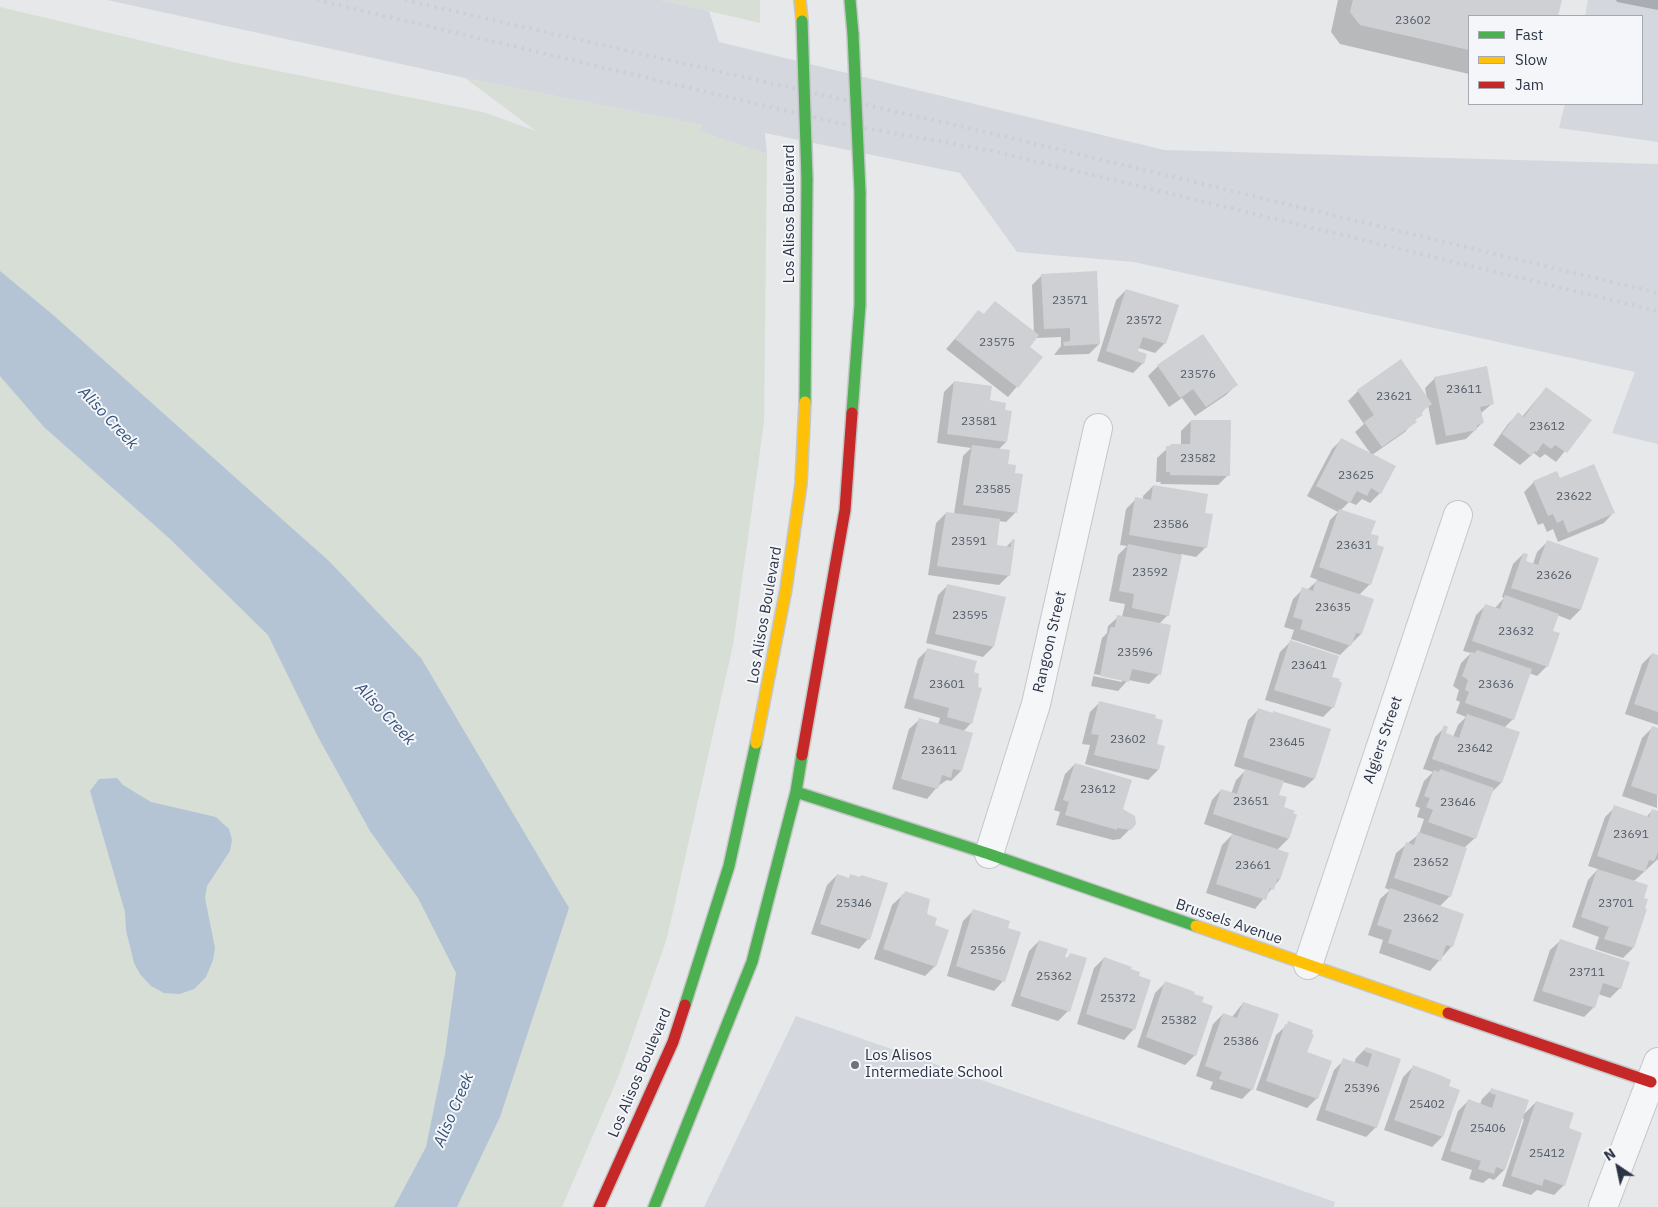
<!DOCTYPE html>
<html>
<head>
<meta charset="utf-8">
<style>
  body { margin:0 }
  #map { position:relative; width:1658px; height:1207px; overflow:hidden; background:#e6e8ea; font-family:"IBM Plex Sans",sans-serif }
  canvas { display:block }
  .legend { position:absolute; left:1468px; top:15px; width:175px; height:90px; box-sizing:border-box; background:#f4f6f9; border:1px solid #a4a8b1; margin:0; padding:6px 9px; list-style:none; font-size:15px; color:#2b3445 }
  .legend li { display:flex; align-items:center; gap:10px; height:25px }
  .legend b { width:25px; border:1px solid #a4a8b1 }
  .north { position:absolute; left:1593px; top:1142px; width:50px; height:50px; -webkit-text-stroke:4px #f4f6f9; paint-order:stroke; rotate:326deg; font-size:14px; font-weight:700; line-height:20px; text-align:center; color:#2b3445 }
  .north::after { content:''; display:block; margin:auto; width:18px; height:22px; background:#2b3445; clip-path:polygon(50% 0,100% 100%,50% 72%,0 100%) }
</style>
</head>
<body>
<div id="map">
<canvas width="1658" height="1207"></canvas>
<ul class="legend">
<li><b style="height:6px;background:#4caf50"></b>Fast</li>
<li><b style="height:6px;background:#ffc107"></b>Slow</li>
<li><b style="height:6px;background:#c62828"></b>Jam</li>
</ul>
<div class="north">N</div>
</div>
<script>
const ctx = document.querySelector('canvas').getContext('2d');
ctx.lineJoin = 'round';
function fill(path, color) {
  ctx.fillStyle = color;
  ctx.fill(path, 'evenodd');
}
function toPath(rows) {
  const path = new Path2D();
  for (const r of rows) {
    path.moveTo(r[0], r[1]);
    for (let i = 2; i < r.length; i += 2) path.lineTo(r[i], r[i + 1]);
  }
  return path;
}
function stroke(path, color, width, dash) {
  ctx.strokeStyle = color;
  ctx.lineWidth = width;
  ctx.lineCap = dash ? 'butt' : 'round';
  ctx.setLineDash(dash || []);
  ctx.stroke(path);
}
function drawText(font, color, halo, rows, align = 'center') {
  ctx.font = font + ' "IBM Plex Sans",sans-serif';
  ctx.lineWidth = 4;
  ctx.setLineDash([]);
  ctx.textBaseline = 'middle';
  ctx.strokeStyle = halo;
  ctx.fillStyle = color;
  for (const [text, x, y, turn = 0] of rows) {
    ctx.save();
    ctx.translate(x, y);
    ctx.rotate((+turn || 0) * Math.PI / 180);
    ctx.textAlign = isNaN(turn) ? turn : align;
    if (halo) ctx.strokeText(text, 0, 0);
    ctx.fillText(text, 0, 0);
    ctx.restore();
  }
}
fill(toPath([
  [107,0,661,0,709,11,719,42,1164,150,1658,164,1658,444,1612,433,1635,372,1134,262,1017,252,960,173,765,133,767,154,698,131,702,125,465,78],
  [1588,0,1658,0,1658,142,1559,128,1565,104,1642,104,1642,16,1585,16],
  [796,1016,1335,1202,1334,1207,704,1207]
]), '#d4d7dd');
fill(toPath([
  [661,0,760,0,760,23,709,11],
  [0,7,223,60,483,112,536,131,465,78,703,125,699,131,767,154,764,422,733,645,667,938,619,1075,562,1207,0,1207]
]), '#d6ded6');
fill(toPath([
  [0,271,52,314,330,562,421,658,569,908,500,1117,457,1207,394,1207,426,1147,445,1054,456,973,418,898,370,831,317,735,268,635,170,539,44,427,0,376],
  [117,778,123,785,151,802,216,817,229,829,232,840,230,851,207,886,205,898,215,948,213,960,206,977,194,989,180,994,164,993,151,986,140,974,134,963,126,930,125,912,90,791,99,779]
]), '#b4c4d5');
fill(toPath([
  [1338,0,1561,0,1557,16,1469,16,1469,74,1340,44,1331,32],
  [1616,0,1658,0,1658,10,1617,2],
  [1042,275,1099,344,1089,354,1054,355,1061,346,1061,337,1036,338,1028,347,1041,358,1008,397,946,349,978,312,983,315,995,302,1034,333,1032,285],
  [1126,290,1165,343,1155,353,1139,348,1137,352,1143,363,1133,373,1097,361,1116,300],
  [1202,336,1236,385,1226,395,1195,416,1182,398,1169,407,1148,376,1158,366],
  [1400,361,1427,399,1425,388,1435,378,1493,403,1480,414,1482,423,1466,439,1436,445,1428,405,1405,432,1372,455,1380,493,1370,503,1362,499,1356,505,1349,502,1341,510,1370,535,1370,584,1359,595,1361,634,1340,655,1291,639,1294,630,1284,627,1293,599,1303,589,1307,590,1318,580,1310,577,1330,520,1338,512,1307,496,1332,449,1342,439,1371,454,1355,432,1364,424,1348,401,1358,391],
  [954,382,988,402,1006,442,998,450,1006,465,1016,512,1006,522,999,521,995,546,1006,547,1012,541,1009,575,999,585,928,575,936,523,946,513,954,514,963,456,971,448,937,443,944,392],
  [1546,388,1590,420,1556,462,1545,454,1540,458,1534,453,1520,465,1493,445,1508,424,1518,414,1522,417],
  [1191,421,1228,475,1218,485,1160,484,1161,482,1156,482,1157,458,1171,445,1181,445,1181,431],
  [1559,480,1613,513,1604,523,1558,542,1553,529,1547,532,1543,523,1538,525,1524,492,1534,482],
  [1153,486,1204,514,1206,547,1196,557,1181,554,1168,615,1159,624,1159,674,1149,684,1128,680,1118,691,1091,686,1102,638,1107,633,1108,626,1118,617,1122,617,1125,604,1109,601,1118,555,1127,546,1120,545,1126,509,1136,499,1143,500,1143,496],
  [1094,674,1122,679,1122,682,1093,676],
  [1547,542,1597,559,1580,610,1570,620,1557,615,1551,631,1547,666,1537,676,1529,673,1513,719,1504,728,1501,783,1491,793,1475,838,1464,848,1450,896,1439,907,1463,915,1451,947,1430,971,1379,953,1383,940,1368,935,1380,899,1390,890,1385,888,1396,853,1419,834,1424,819,1417,817,1420,808,1415,806,1424,781,1433,772,1423,769,1435,737,1445,727,1444,734,1453,737,1458,725,1466,717,1456,713,1460,702,1456,700,1459,690,1453,686,1461,663,1471,653,1463,651,1476,615,1486,605,1495,608,1504,598,1502,597,1513,564,1523,554,1525,561,1533,564,1537,552],
  [948,585,1004,598,993,647,983,657,926,643,938,595],
  [1290,642,1331,677,1333,707,1323,717,1265,700,1280,652],
  [928,649,973,673,971,723,963,732,971,734,961,771,951,781,947,780,938,786,927,799,892,789,909,729,919,720,938,725,940,718,904,708,918,659],
  [1652,654,1658,656,1658,725,1625,714,1642,664],
  [1100,702,1155,745,1158,770,1148,780,1085,764,1090,745,1082,744,1090,712],
  [1258,710,1272,714,1274,712,1314,779,1304,788,1283,782,1278,796,1282,808,1296,815,1288,839,1277,850,1287,854,1279,880,1255,909,1206,893,1222,845,1233,834,1204,824,1212,800,1221,790,1231,794,1236,780,1246,770,1234,766,1248,720],
  [1652,728,1658,730,1657,808,1622,796,1642,738],
  [1075,764,1122,809,1130,829,1120,839,1113,840,1056,825,1060,812,1054,810,1065,774],
  [1615,807,1646,817,1652,811,1658,813,1658,859,1633,882,1642,898,1643,909,1645,910,1633,948,1623,958,1595,949,1599,937,1572,927,1588,880,1598,869,1588,866,1605,817],
  [837,875,848,879,851,876,868,939,859,949,811,934,827,885],
  [905,893,933,926,935,966,925,976,874,959,892,905],
  [973,911,1007,928,1003,981,994,991,947,976,963,921],
  [1039,941,1063,958,1066,959,1071,954,1068,1011,1058,1021,1011,1006,1029,951],
  [1560,941,1620,988,1610,998,1598,994,1594,1007,1584,1017,1533,1001,1550,950],
  [1104,958,1130,970,1137,977,1150,981,1133,1030,1124,1040,1077,1024,1094,968],
  [1165,983,1195,1055,1185,1065,1137,1047,1155,993],
  [1243,1003,1252,1089,1242,1099,1210,1089,1213,1082,1196,1076,1213,1024,1223,1014,1232,1017],
  [1289,1023,1306,1053,1317,1098,1307,1108,1256,1090,1276,1035],
  [1366,1048,1400,1060,1376,1127,1366,1137,1316,1120,1334,1070,1344,1060,1354,1064,1356,1058],
  [1413,1067,1442,1137,1432,1147,1384,1130,1403,1077],
  [1492,1089,1522,1116,1536,1102,1567,1129,1564,1185,1554,1195,1537,1190,1531,1195,1502,1186,1524,1119,1521,1118,1504,1170,1494,1180,1489,1178,1483,1183,1469,1179,1472,1170,1441,1160,1458,1111,1468,1101,1480,1105,1482,1099]
]), '#0003');
fill(toPath([
  [1353,0,1562,0,1558,16,1469,16,1469,50,1360,25,1350,12],
  [1097,271,1100,344,1064,346,1063,342,1070,341,1070,328,1044,329,1041,274],
  [1126,289,1179,305,1166,344,1143,337,1138,351,1147,354,1144,364,1106,351],
  [995,301,1039,335,1030,347,1043,357,1018,388,955,339,978,310,984,314],
  [1203,334,1238,385,1206,407,1193,389,1180,398,1157,365],
  [1401,359,1432,404,1421,412,1423,415,1415,420,1417,422,1382,447,1364,422,1374,415,1357,390],
  [1487,366,1494,404,1480,407,1484,423,1477,425,1477,430,1446,436,1434,377],
  [954,381,992,386,990,400,1006,403,1005,410,1012,411,1007,442,947,434],
  [1546,387,1592,420,1567,453,1555,445,1551,449,1543,443,1537,452,1535,451,1531,456,1502,434,1518,412,1524,417],
  [1191,420,1231,420,1230,476,1170,475,1170,472,1166,472,1166,446,1170,446,1171,444,1190,444],
  [1341,438,1396,466,1381,494,1371,488,1367,496,1357,491,1350,503,1316,486],
  [972,445,1010,450,1008,464,1016,465,1015,473,1023,474,1017,513,963,505],
  [1594,464,1615,513,1568,533,1563,520,1557,523,1553,514,1548,516,1533,481,1557,471,1560,478],
  [1153,485,1208,494,1205,513,1213,514,1207,548,1129,535,1135,497,1151,500],
  [1339,509,1376,521,1371,534,1379,536,1377,545,1384,547,1371,585,1319,567],
  [946,512,1000,519,997,545,1011,547,1012,539,1015,540,1010,576,937,566],
  [1547,540,1599,558,1581,610,1511,588,1523,553,1528,554,1526,561,1538,565],
  [1128,544,1182,555,1169,616,1132,608,1134,594,1119,591],
  [1316,580,1374,599,1362,634,1356,633,1351,646,1300,629,1303,620,1293,617,1302,587,1313,591],
  [947,584,1006,597,994,647,935,634],
  [1505,595,1559,614,1553,631,1560,633,1548,667,1472,641,1485,604,1500,609],
  [1117,615,1171,625,1161,675,1132,669,1129,682,1100,676,1108,635,1111,627,1115,627],
  [1290,640,1339,656,1332,677,1340,679,1339,681,1342,683,1334,708,1274,690],
  [927,648,977,661,974,672,979,674,978,687,982,688,972,724,947,717,949,708,913,698],
  [1477,650,1532,669,1514,720,1465,703,1469,692,1465,690,1468,680,1462,676,1471,652,1475,653],
  [1652,653,1658,655,1658,712,1634,704],
  [1099,701,1156,715,1155,718,1163,720,1157,744,1165,746,1159,770,1094,755,1099,735,1091,734],
  [1258,708,1273,713,1273,711,1331,729,1315,779,1243,757],
  [1467,714,1520,732,1502,783,1432,759,1444,725,1448,727,1446,733,1459,738],
  [919,718,973,733,962,771,953,769,951,778,942,775,938,789,901,779],
  [1652,726,1658,728,1658,795,1631,786],
  [1075,763,1132,780,1123,809,1135,816,1136,824,1131,830,1117,828,1117,830,1065,815,1069,802,1063,800],
  [1245,769,1284,781,1279,795,1287,797,1284,807,1295,811,1293,813,1297,815,1289,839,1213,814,1221,789,1237,794],
  [1440,769,1494,788,1476,839,1428,822,1433,810,1426,807,1430,798,1424,796,1434,770,1439,772],
  [1614,805,1649,817,1652,809,1658,811,1658,852,1654,861,1649,860,1645,872,1597,856],
  [1418,832,1467,848,1451,897,1394,878,1406,842,1414,845],
  [1232,834,1289,853,1280,880,1277,879,1274,890,1270,888,1266,900,1216,884],
  [1597,869,1648,885,1644,898,1648,899,1645,908,1647,909,1634,948,1604,939,1609,927,1581,917],
  [837,874,849,878,850,874,860,877,861,875,888,883,870,940,820,924],
  [1390,888,1464,914,1453,947,1446,945,1441,961,1388,943,1392,930,1377,925],
  [905,891,930,899,927,914,937,918,935,925,949,930,936,967,883,949,902,894,904,895],
  [973,909,1010,921,1008,928,1021,932,1005,982,956,966],
  [1560,939,1630,962,1621,989,1603,983,1595,1008,1542,991],
  [1039,940,1068,949,1065,957,1068,958,1070,953,1087,958,1070,1012,1020,996],
  [1104,957,1132,967,1131,969,1140,972,1139,976,1151,980,1135,1030,1086,1014],
  [1165,981,1195,992,1194,994,1204,997,1202,1002,1213,1006,1196,1056,1146,1037],
  [1243,1002,1279,1014,1253,1090,1219,1079,1222,1072,1205,1066,1223,1013,1237,1018],
  [1288,1021,1313,1030,1312,1034,1314,1035,1307,1052,1332,1061,1318,1099,1266,1081,1285,1024,1287,1025],
  [1366,1047,1401,1059,1377,1128,1325,1110,1343,1058,1368,1067,1372,1054,1364,1051],
  [1413,1065,1442,1076,1451,1080,1449,1086,1460,1090,1443,1137,1394,1120],
  [1491,1088,1529,1100,1505,1170,1496,1167,1494,1174,1478,1169,1481,1161,1450,1151,1468,1099,1492,1108,1496,1095,1490,1093],
  [1536,1101,1574,1113,1569,1128,1582,1133,1565,1186,1544,1179,1542,1186,1511,1176]
]), '#ced0d3');
const street = toPath([
  [989,854,1036,704,1098,428],
  [1308,965,1458,515],
  [1603,1207,1658,1062]
]);
const fast = toPath([
  [850,0,853,34],
  [805,402,807,179],
  [852,413,860,305,860,192],
  [796,792,989,854,1196,926],
  [685,1005,729,866,756,743],
  [654,1207,752,962,796,792,802,755]
]);
const slow = toPath([
  [800,0,802,21],
  [756,743,786,589,801,484,805,402],
  [1196,926,1448,1013]
]);
const jam = toPath([
  [802,755,845,510,852,413],
  [1448,1013,1651,1082],
  [599,1207,673,1042,685,1005]
]);
stroke(street, '#c4c6c8', 30);
stroke(fast, '#c4c6c8', 14);
stroke(slow, '#c4c6c8', 14);
stroke(jam, '#c4c6c8', 14);
stroke(street, '#f5f6f7', 28);
stroke(fast, '#4caf50', 11);
stroke(slow, '#ffc107', 11);
stroke(jam, '#c62828', 11);
stroke(toPath([
  [317,0,843,124,993,151,1658,311],
  [405,0,994,134,1658,293]
]), '#cecfd2', 4, [2.5, 5]);
const fastBridge = toPath([
  [802,21,807,179],
  [853,34,860,192]
]);
stroke(fastBridge, '#c4c6c8', 14, []);
stroke(fastBridge, '#4caf50', 11);
for (const [x, y, r, color] of [
  [855,1065,5,"#6c737f"]
]) {
  const dot = new Path2D();
  dot.arc(x, y, r, 0, 2 * Math.PI);
  ctx.fillStyle = color;
  ctx.fill(dot);
  stroke(dot, '#f4f6f9', 2);
}
drawText('12px', '#545c69', null, [
  ["23602",1413,21],
  ["23571",1070,301],
  ["23572",1144,321],
  ["23575",997,343],
  ["23576",1198,375],
  ["23611",1464,390],
  ["23621",1394,397],
  ["23581",979,422],
  ["23612",1547,427],
  ["23582",1198,459],
  ["23625",1356,476],
  ["23585",993,490],
  ["23622",1574,497],
  ["23586",1171,525],
  ["23591",969,542],
  ["23631",1354,546],
  ["23592",1150,573],
  ["23626",1554,576],
  ["23635",1333,608],
  ["23595",970,616],
  ["23632",1516,632],
  ["23596",1135,653],
  ["23641",1309,666],
  ["23601",947,685],
  ["23636",1496,685],
  ["23602",1128,740],
  ["23645",1287,743],
  ["23642",1475,749],
  ["23611",939,751],
  ["23612",1098,790],
  ["23651",1251,802],
  ["23646",1458,803],
  ["23691",1631,835],
  ["23652",1431,863],
  ["23661",1253,866],
  ["25346",854,904],
  ["23701",1616,904],
  ["23662",1421,919],
  ["25356",988,951],
  ["23711",1587,973],
  ["25362",1054,977],
  ["25372",1118,999],
  ["25382",1179,1021],
  ["25386",1241,1042],
  ["25396",1362,1089],
  ["25402",1427,1105],
  ["25406",1488,1129],
  ["25412",1547,1154]
]);
drawText('15px', '#2b3445', '#f4f6f9', [
  ["Los Alisos Boulevard",790,214,-90],
  ["Los Alisos Boulevard",765,615,-80],
  ["Rangoon Street",1050,642,-77],
  ["Algiers Street",1383,740,-71],
  ["Brussels Avenue",1229,922,19],
  ["Los Alisos Boulevard",640,1073,-67]
]);
drawText('15px', '#2b3445', '#f4f6f9', [
  ["Los Alisos",865,1056],
  ["Intermediate School",865,1073]
], 'left');
drawText('italic 16px', '#34527a', '#f4f6f9', [
  ["Aliso Creek",108,418,47],
  ["Aliso Creek",385,714,47],
  ["Aliso Creek",454,1110,-67]
]);
</script>
</body>
</html>
